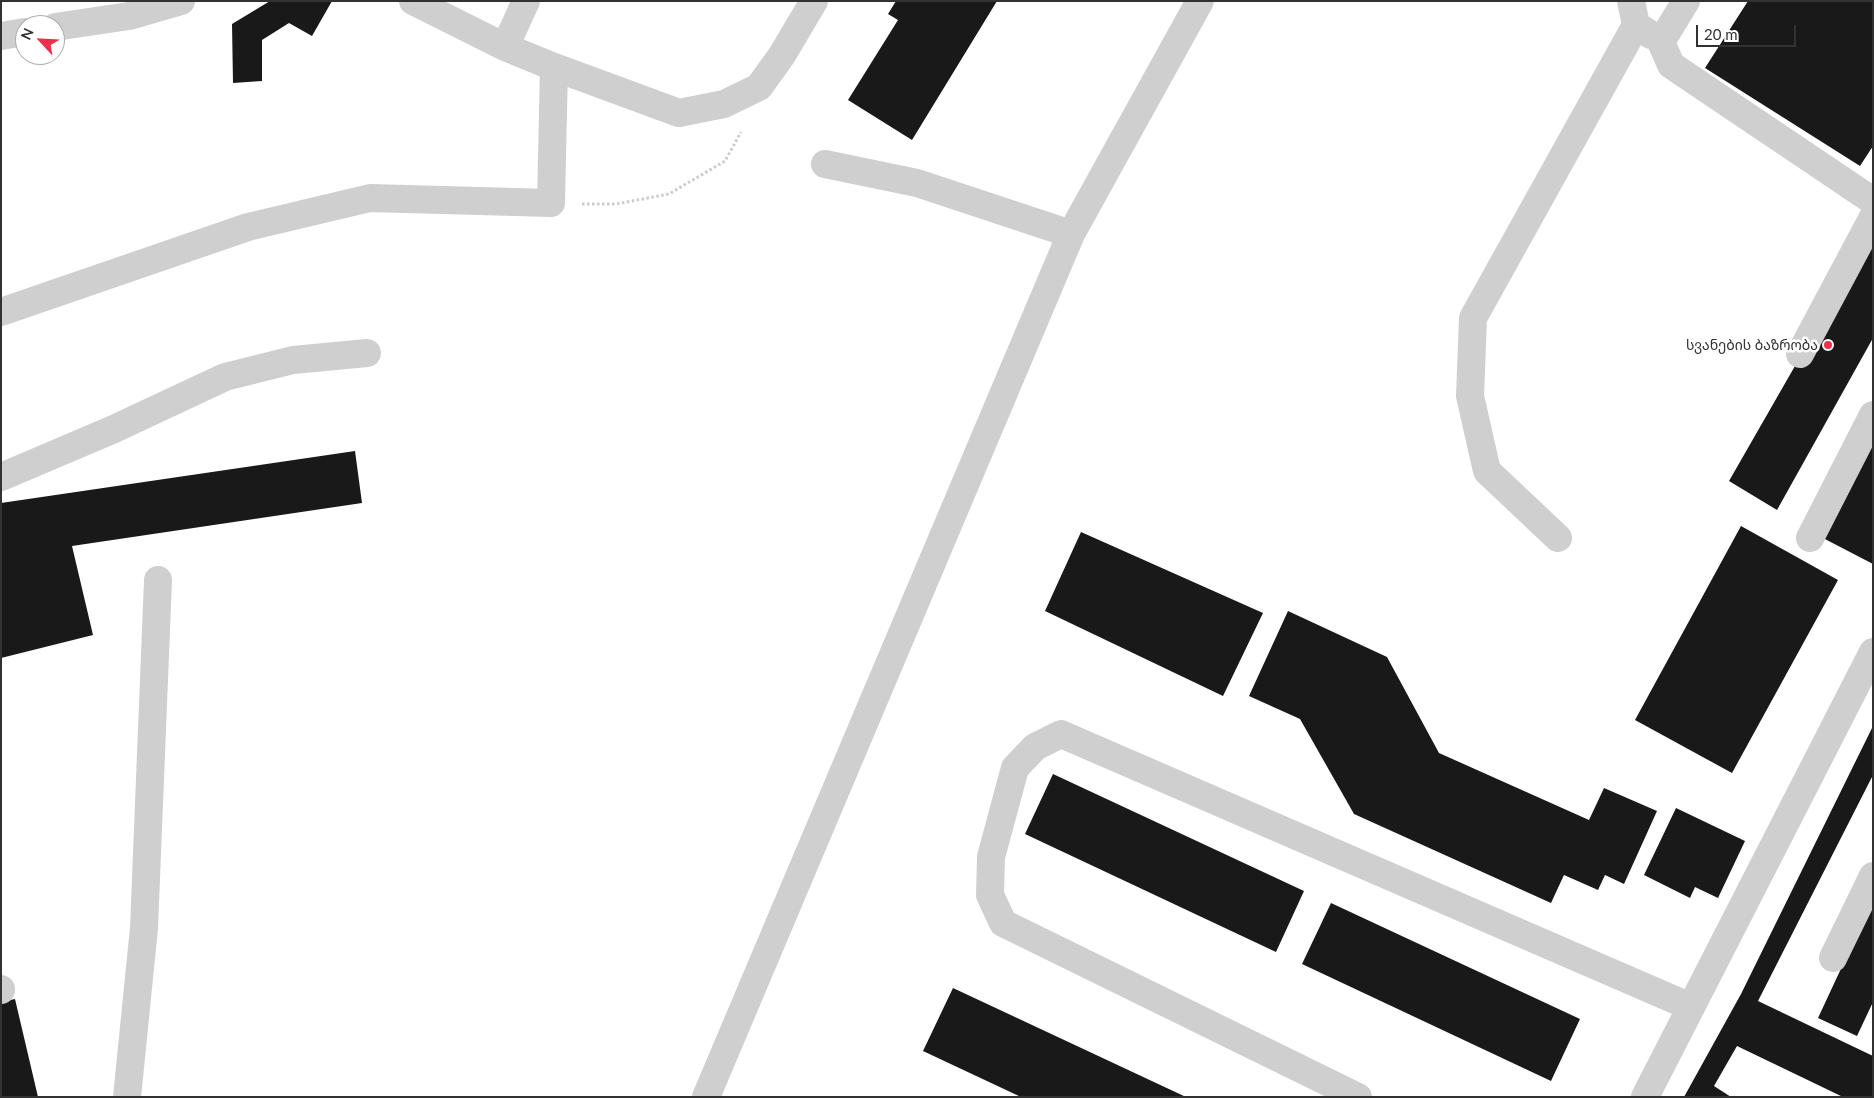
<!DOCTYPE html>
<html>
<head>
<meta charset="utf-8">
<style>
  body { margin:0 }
  #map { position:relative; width:1874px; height:1098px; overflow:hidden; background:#fff; font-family:Lato,sans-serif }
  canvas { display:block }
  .frame { position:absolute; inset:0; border:2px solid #323232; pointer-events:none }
  .north { position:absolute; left:15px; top:15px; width:50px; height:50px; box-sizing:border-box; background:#fff; border:1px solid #adadad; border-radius:50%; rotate:295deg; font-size:14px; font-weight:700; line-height:20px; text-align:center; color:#323232 }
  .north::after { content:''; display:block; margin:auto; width:18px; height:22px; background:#ec304b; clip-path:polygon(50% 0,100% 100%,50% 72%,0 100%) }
  .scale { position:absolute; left:1696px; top:25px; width:100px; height:22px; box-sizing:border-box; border:2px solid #323232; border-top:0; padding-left:6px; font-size:15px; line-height:18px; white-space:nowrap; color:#323232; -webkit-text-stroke:4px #fff; paint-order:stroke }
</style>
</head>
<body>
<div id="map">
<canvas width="1874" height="1098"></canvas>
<div class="frame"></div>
<div class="north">N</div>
<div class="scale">20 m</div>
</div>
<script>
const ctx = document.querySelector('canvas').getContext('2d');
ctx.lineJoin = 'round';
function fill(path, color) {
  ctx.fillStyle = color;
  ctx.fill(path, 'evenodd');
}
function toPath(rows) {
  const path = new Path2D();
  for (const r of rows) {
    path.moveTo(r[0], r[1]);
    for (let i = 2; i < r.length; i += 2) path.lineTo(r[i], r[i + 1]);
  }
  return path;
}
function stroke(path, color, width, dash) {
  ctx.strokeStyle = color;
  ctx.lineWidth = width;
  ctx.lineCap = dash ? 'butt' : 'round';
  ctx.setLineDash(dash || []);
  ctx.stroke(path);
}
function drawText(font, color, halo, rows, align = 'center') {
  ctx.font = font + ' Lato,"Noto Sans Georgian",sans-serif';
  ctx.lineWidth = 5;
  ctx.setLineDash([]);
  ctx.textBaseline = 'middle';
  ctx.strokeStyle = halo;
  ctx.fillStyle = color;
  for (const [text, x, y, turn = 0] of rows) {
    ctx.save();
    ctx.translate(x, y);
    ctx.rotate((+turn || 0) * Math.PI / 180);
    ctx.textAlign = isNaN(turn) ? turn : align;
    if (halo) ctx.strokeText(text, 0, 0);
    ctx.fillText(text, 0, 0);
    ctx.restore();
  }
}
fill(toPath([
  [270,1,332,1,312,36,289,23,262,40,262,81,233,83,232,24],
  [896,1,997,1,912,140,848,100,898,20,888,14],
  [1748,1,1873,1,1873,146,1860,166,1705,68],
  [1873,230,1873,338,1777,510,1729,481],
  [1873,438,1873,564,1821,537],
  [355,451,362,503,72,546,93,635,1,658,1,503],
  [1741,526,1838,580,1732,773,1635,720],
  [1081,532,1263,613,1223,696,1045,611],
  [1288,611,1387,657,1439,753,1589,820,1604,788,1657,811,1624,884,1605,875,1598,890,1564,875,1551,903,1354,814,1300,719,1249,696],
  [1873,726,1873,775,1758,1001,1873,1056,1873,1097,1843,1097,1737,1046,1714,1086,1731,1097,1684,1097,1741,994],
  [1053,774,1304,891,1276,952,1025,834],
  [1676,808,1745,841,1718,898,1695,887,1690,898,1644,875],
  [1873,900,1873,1002,1857,1036,1818,1018],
  [1331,903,1580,1019,1551,1081,1302,964],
  [953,988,1186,1097,1021,1097,923,1051],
  [15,999,38,1097,1,1097,1,1002]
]), '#191919');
stroke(toPath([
  [582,204,616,204,669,194,725,161,741,132]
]), '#ccc', 3, [2.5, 2.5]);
stroke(toPath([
  [413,1,505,47,554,67],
  [1631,1,1636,25,1651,35],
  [1686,1,1661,42,1671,65,1873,201],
  [55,27,129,16,181,1],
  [1,36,25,32],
  [505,47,526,1],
  [825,164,917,183,1071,234],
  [1,312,248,227,370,198,551,203,554,67,679,113,724,104,759,87,782,55,814,1],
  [1800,354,1873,217],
  [1,477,114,429,225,377,293,360,367,353],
  [1558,538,1487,471,1470,396,1473,318,1636,25],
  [1810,538,1873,415],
  [1833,958,1873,876],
  [1,990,1,989],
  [127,1097,144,928,158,580],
  [706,1097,1071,234,1200,1],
  [1358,1097,1003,923,990,895,991,857,1015,768,1035,747,1061,734,1691,1007],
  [1645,1097,1873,652]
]), '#cfcfcf', 28);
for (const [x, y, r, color] of [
  [1828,345,5,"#ec304b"]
]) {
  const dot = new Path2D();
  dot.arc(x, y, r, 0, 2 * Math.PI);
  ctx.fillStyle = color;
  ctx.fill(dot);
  stroke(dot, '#fff', 2);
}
drawText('14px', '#323232', '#fff', [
  ["სვანების ბაზრობა",1818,345]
], 'right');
</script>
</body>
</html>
